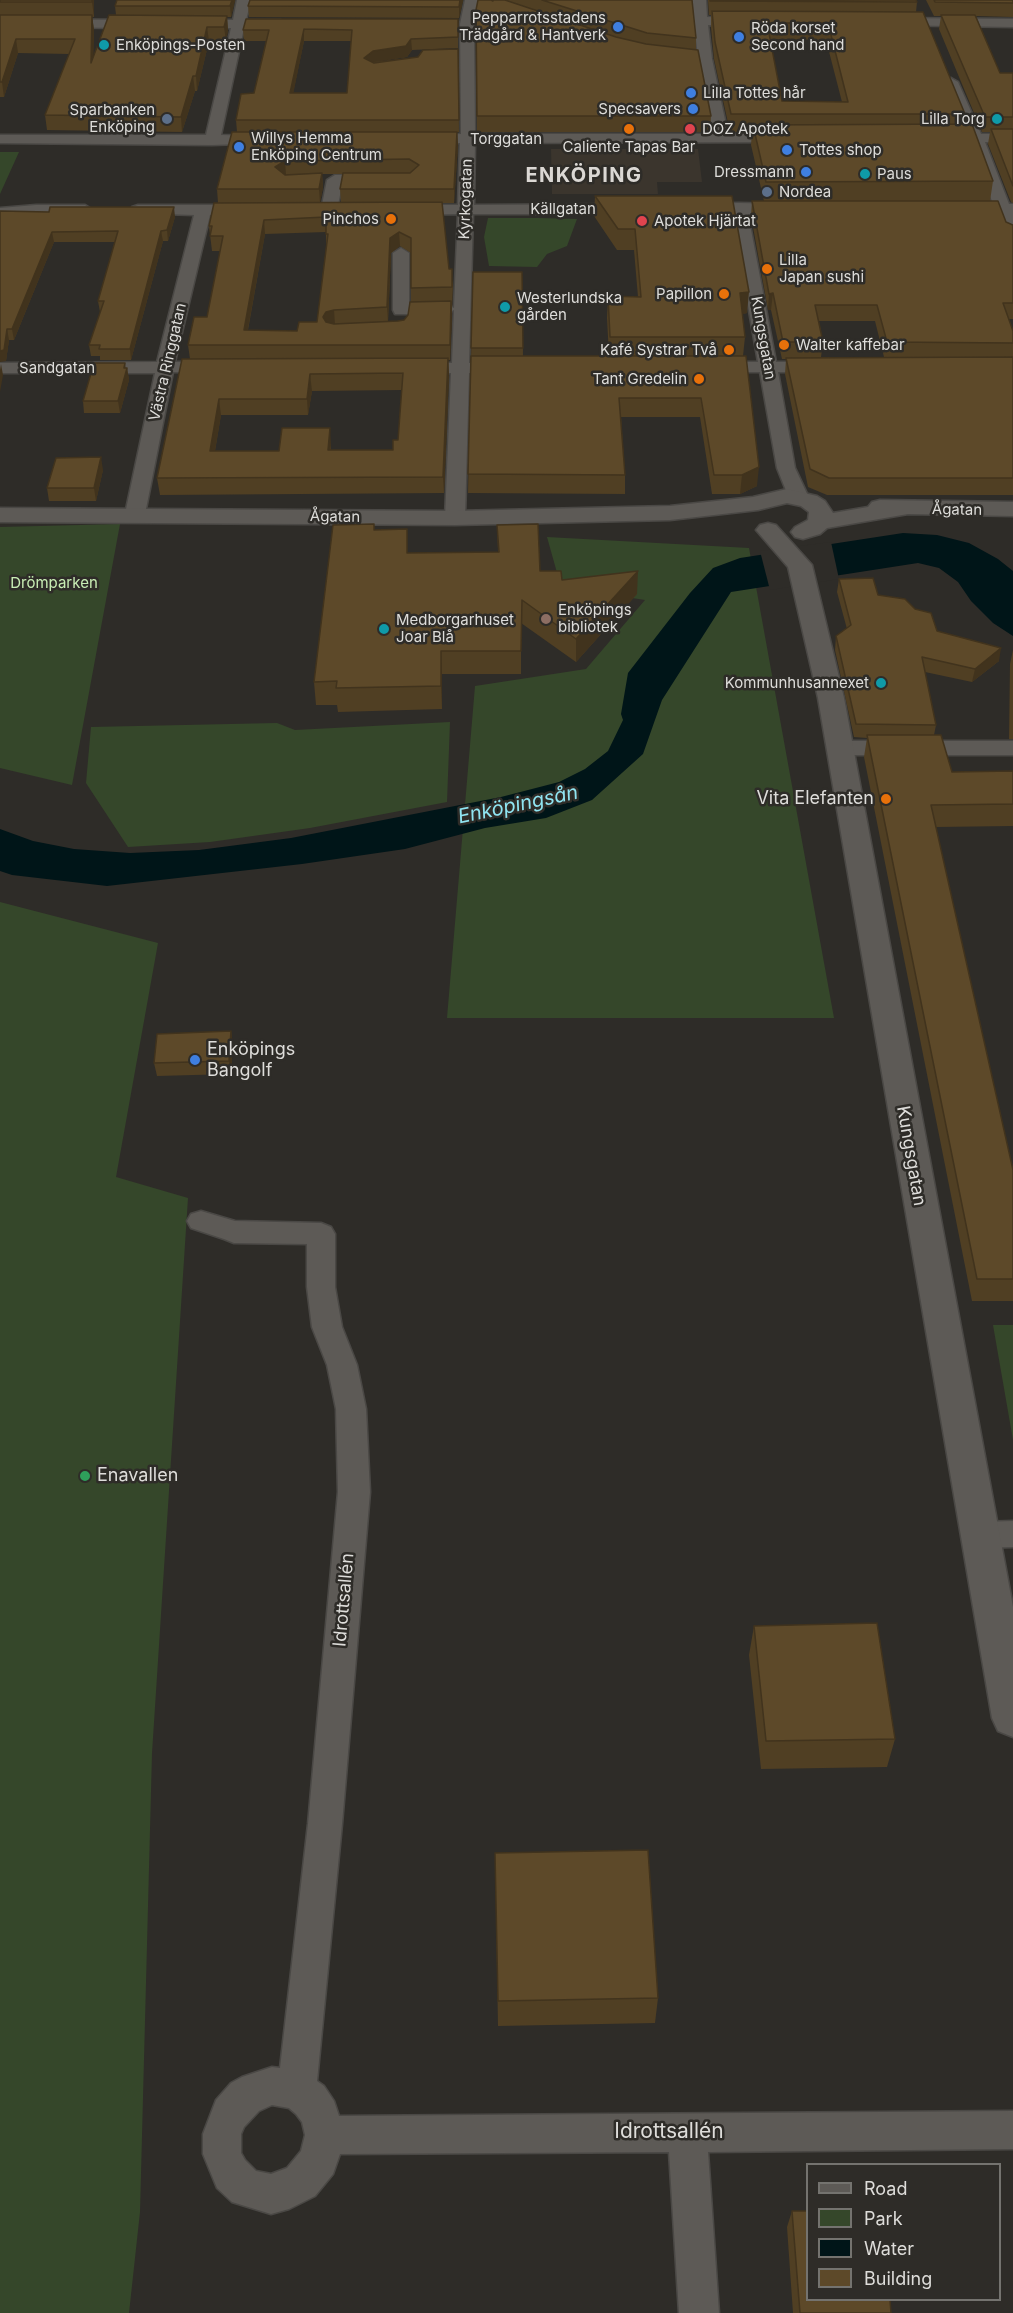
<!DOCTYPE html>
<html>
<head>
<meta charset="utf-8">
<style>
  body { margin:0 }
  #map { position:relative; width:1013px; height:2313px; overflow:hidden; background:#2e2c28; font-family:Inter,sans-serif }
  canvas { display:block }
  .legend { position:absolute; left:806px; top:2163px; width:195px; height:138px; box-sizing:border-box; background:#2e2c28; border:2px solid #74736f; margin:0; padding:8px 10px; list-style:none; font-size:18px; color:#deddda }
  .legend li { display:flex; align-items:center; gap:12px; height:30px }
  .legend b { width:30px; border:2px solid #74736f }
</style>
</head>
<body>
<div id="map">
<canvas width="1013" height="2313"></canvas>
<ul class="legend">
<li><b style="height:8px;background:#5d5a56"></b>Road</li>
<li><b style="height:16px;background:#35472a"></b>Park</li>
<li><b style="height:16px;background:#001518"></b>Water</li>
<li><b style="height:16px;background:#5d4929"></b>Building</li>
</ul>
</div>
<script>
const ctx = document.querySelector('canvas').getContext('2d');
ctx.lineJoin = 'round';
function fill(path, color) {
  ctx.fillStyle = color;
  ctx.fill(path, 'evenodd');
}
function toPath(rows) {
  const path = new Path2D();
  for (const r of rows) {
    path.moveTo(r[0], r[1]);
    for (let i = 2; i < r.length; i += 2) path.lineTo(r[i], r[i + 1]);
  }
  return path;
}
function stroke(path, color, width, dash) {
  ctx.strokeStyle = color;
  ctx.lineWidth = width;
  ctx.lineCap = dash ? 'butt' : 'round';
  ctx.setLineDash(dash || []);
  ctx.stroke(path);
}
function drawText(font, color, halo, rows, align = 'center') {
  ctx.font = font + ' Inter,sans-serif';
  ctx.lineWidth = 5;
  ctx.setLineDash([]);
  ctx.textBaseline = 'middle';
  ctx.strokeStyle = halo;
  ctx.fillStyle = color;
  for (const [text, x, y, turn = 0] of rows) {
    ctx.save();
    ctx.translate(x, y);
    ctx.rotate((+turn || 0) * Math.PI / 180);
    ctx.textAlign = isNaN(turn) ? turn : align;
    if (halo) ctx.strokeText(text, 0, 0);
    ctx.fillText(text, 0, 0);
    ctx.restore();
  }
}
fill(toPath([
  [551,149,698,149,702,182,657,182,658,194,552,194]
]), '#3b352d');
fill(toPath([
  [0,152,19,152,0,194],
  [488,218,539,218,577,219,567,246,547,254,537,267,489,266,484,237],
  [120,524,72,785,0,768,0,527],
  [547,537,749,548,834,1018,447,1018,475,686,586,669,645,600,561,587],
  [450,722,447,802,310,828,210,842,128,847,86,783,91,727,277,723,295,730],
  [0,902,158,943,116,1177,188,1198,152,1753,140,2212,129,2313,0,2313],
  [993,1325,1013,1325,1013,1440]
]), '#35472a');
fill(toPath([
  [903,533,937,535,969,543,998,559,1013,571,1013,636,993,623,971,601,958,582,939,568,918,563,731,592,662,700,643,754,592,800,546,818,485,828,405,849,302,864,107,886,12,875,0,871,0,829,33,841,74,849,130,853,199,850,291,838,501,797,559,782,585,769,608,751,623,720,621,714,628,673,690,593,713,568,740,558]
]), '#001518');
fill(toPath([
  [831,542,839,579,770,590,760,551]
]), '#2e2c28');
const minor = toPath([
  [237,0,251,0,246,20,281,20,288,24,281,28,244,28,221,135,265,136,272,140,270,143,212,145,0,143,0,135,206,135,231,28,190,28,183,24,190,20,233,20,237,0],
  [465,0,479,0,474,24,475,134,713,134,698,59,692,0,706,0,707,17,748,18,755,22,748,26,708,25,712,59,728,134,787,134,794,138,787,142,475,143,474,205,631,204,639,209,631,214,473,214,469,363,506,363,512,364,515,368,512,372,506,373,469,373,465,518,462,522,455,524,448,522,445,518,451,373,412,373,406,372,403,368,406,364,412,363,452,363,454,310,446,314,395,314,393,310,393,253,401,248,409,253,409,305,446,304,454,308,458,214,405,215,397,210,405,205,458,205,460,143,420,143,413,139,420,135,461,134,460,24,465,0],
  [891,18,1013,19,1013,27,886,25,884,22,891,18],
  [0,19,143,20,150,24,143,28,0,27,0,19],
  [951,78,958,82,981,134,1013,134,1013,142,985,142,1009,204,1013,204,1013,242,1005,237,996,214,966,214,958,209,966,204,993,204,970,142,939,142,932,138,939,134,966,134,944,82,951,78],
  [335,175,379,175,387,180,379,185,342,185,337,210,329,215,321,210,327,180,335,175],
  [739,203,787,204,795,209,787,214,748,214,776,362,821,362,827,363,830,367,827,371,821,372,778,372,795,468,809,498,806,502,799,504,792,502,789,498,777,468,760,372,712,372,706,371,703,367,706,363,712,362,758,362,732,214,696,214,688,209,696,204,739,203],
  [36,205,85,205,93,210,85,215,0,218,0,208,36,205],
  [138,205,250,205,258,210,250,215,210,215,175,362,218,362,224,363,227,367,224,371,218,372,173,372,145,514,142,518,135,520,128,518,125,514,155,373,0,373,0,363,157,362,194,215,132,213,130,210,132,207,138,205],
  [841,741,1013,741,1013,755,841,755,833,753,830,748,833,743,841,741],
  [201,1211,235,1221,321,1223,331,1227,335,1234,335,1287,342,1327,357,1365,366,1409,370,1492,342,1824,317,2081,324,2086,334,2101,339,2116,1013,2111,1013,2149,708,2152,719,2313,679,2313,669,2152,340,2154,333,2174,315,2196,289,2209,271,2214,232,2202,217,2188,203,2154,203,2134,216,2100,231,2083,242,2077,272,2067,280,2068,308,1824,338,1492,336,1409,327,1365,312,1327,307,1287,307,1244,234,1243,224,1239,191,1228,187,1221,191,1214,201,1211],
  [272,2105,289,2108,296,2114,302,2122,305,2135,301,2151,287,2168,271,2174,256,2171,245,2160,241,2153,241,2134,244,2127,259,2111,272,2105],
  [1013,1521,1013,1547,981,1548,970,1545,965,1535,970,1525,981,1522,1013,1521]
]);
const tertiary = toPath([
  [787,489,817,496,825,501,833,513,868,507,872,502,880,500,1013,502,1013,516,908,514,827,528,820,534,803,539,795,537,791,532,795,527,808,520,809,512,801,506,787,503,758,510,670,520,455,525,0,522,0,508,455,511,670,506,753,497,787,489],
  [768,523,776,525,812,565,844,698,1013,1607,1013,1737,998,1731,992,1718,818,698,788,567,756,530,760,525,768,523]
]);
stroke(minor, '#4a4845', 3);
stroke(tertiary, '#4a4845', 3);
fill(minor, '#5d5a56');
fill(tertiary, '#5d5a56');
fill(toPath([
  [0,0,94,0,94,17,92,17,94,30,93,57,116,15,115,6,235,0,231,17,227,17,228,30,226,41,209,41,197,91,195,91,182,132,47,130,45,115,69,54,18,53,4,97,0,97],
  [463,0,459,18,249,17,248,6],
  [493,0,692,0,696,38,696,50,711,116,710,132,477,132,476,10,493,1],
  [708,0,916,0,917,2,916,12,965,114,964,124,993,181,990,201,1006,222,1013,225,1013,319,1009,319,1013,331,1013,495,827,495,808,487,785,374,786,359,782,359,771,310,768,310,751,216,752,201,764,201,751,145,752,132,730,132,714,59,711,27,711,15,709,15],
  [770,39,826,40,842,102,782,101],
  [819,321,875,321,884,357,821,357,823,342],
  [926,0,1013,0,1013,17,976,16,1000,73,1013,73,1013,203,1011,202,988,144,990,132,982,132,939,29,941,16,934,16],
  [458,19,458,48,412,50,407,57,373,62,418,57,458,49,459,132,457,132,458,145,454,203,442,203,449,269,453,284,450,360,448,360,449,374,444,493,160,495,157,478,190,359,188,345,207,317,220,251,212,251,209,226,218,203,217,189,237,132,236,120,254,93,266,41,244,41,243,30],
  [304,41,351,41,347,93,293,93],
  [322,174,343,174,340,189,341,202,320,202,323,187],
  [326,232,326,247,317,322,297,331,248,330,265,234],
  [400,246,411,253,411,302,408,315,404,320,388,322,391,253],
  [402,390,398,440,393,450,331,450,331,445,279,451,215,451,221,415,308,415,312,391],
  [595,196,747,313,742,314,745,337,743,356,757,486,740,494,712,494,700,417,621,417,625,475,625,494,468,493,473,272,522,272,523,356,609,356,607,318,608,296,638,297,634,250,617,250,594,216],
  [0,211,175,217,168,241,163,241,131,360,100,360,100,356,91,356,89,345,100,312,98,301,115,242,54,242,14,340,9,340,6,361],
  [126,368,127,368,129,380,120,413,84,413,83,401],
  [103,470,96,501,49,501,47,488],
  [497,525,540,571,562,580,637,594,576,662,521,623,521,674,442,674,442,709,338,712,337,705,316,705,314,682,374,530,408,553,498,552],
  [839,579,878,595,937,631,999,661,972,682,925,672,936,725,934,735,952,772,1013,771,1013,826,936,827,1013,1170,1013,1301,972,1301,864,757,867,738,854,737,835,650,836,636,847,629,837,592],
  [1013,650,1013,739,1009,739,1010,664],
  [231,1031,233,1044,231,1074,157,1076,154,1063],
  [754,1626,895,1739,887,1767,761,1769,749,1655],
  [495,1853,658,1998,655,2023,498,2026],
  [792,2211,891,2313,793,2313,787,2227]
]), '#503f23');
fill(toPath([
  [92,0,94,0,94,17,92,2],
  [232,0,235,0,231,17,230,6],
  [460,0,463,0,459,18,459,7],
  [92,15,94,30,93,77,91,63],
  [227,16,228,30,226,41,224,27],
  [207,27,209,41,197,91,196,76],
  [304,29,304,41,291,105,290,93],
  [16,39,18,53,4,97,2,82],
  [411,39,412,50,407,57,374,62,365,69,364,58,373,51],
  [193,76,195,91,182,132,181,117],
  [457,132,458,145,454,203,454,189],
  [285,161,286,175,276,181,275,167],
  [322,173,323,187,320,203,319,189],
  [174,207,175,217,168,241,167,230],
  [264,220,265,234,245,345,244,330],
  [161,231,163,241,131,360,130,349],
  [52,232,54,242,14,340,12,329],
  [399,232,400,246,391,253,388,322,387,307,390,238],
  [749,292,747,313,738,315,740,293],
  [773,293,771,310,768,310,769,294],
  [451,301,452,316,450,360,450,345],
  [334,310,335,325,327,327,323,317,326,312],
  [7,329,9,340,6,361,0,362,0,351],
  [448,358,449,374,444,493,443,477],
  [125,363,126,372,127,368,129,380,120,413,118,401],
  [1,364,3,375,0,392,0,370],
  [310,374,312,391,308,415,307,399],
  [219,399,221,415,212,468,210,451],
  [330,428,331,445,329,467,328,450],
  [101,457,103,470,96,501,94,488],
  [759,467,757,486,740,494,742,475],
  [638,571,637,594,576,662,576,639],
  [1001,648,999,661,972,682,975,669],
  [441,651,442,674,442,709,441,686],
  [231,1031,233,1044,231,1074,229,1061]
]), '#41331d');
const building = toPath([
  [0,0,92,0,92,2,0,2,0,0],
  [117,0,232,0,230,6,115,6,117,0],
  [250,0,460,0,459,7,248,6,250,0],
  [478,0,491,0,493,1,493,0,505,0,616,37,646,44,698,50,711,116,477,116,476,10,478,0],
  [542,0,692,0,696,38,647,33,542,0],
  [710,0,916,0,917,2,710,1,710,0],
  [934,0,1013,0,1013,3,935,2,934,0],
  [712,11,923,12,965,114,731,114,715,42,712,11],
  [767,23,828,23,848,102,782,101,767,23],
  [0,15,92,15,91,63,109,15,227,16,224,27,207,27,196,76,193,76,181,117,45,115,75,39,16,39,2,82,0,82,0,15],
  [941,15,975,15,1000,73,1013,73,1013,117,985,117,941,15],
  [246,19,458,19,458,37,411,39,406,46,373,51,364,58,374,63,418,57,423,50,458,49,459,120,236,120,241,94,254,93,269,30,243,30,246,19],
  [304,29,352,30,347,93,290,93,304,29],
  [972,124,993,181,766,182,753,125,972,124],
  [991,129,1013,129,1013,186,991,129],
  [232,132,457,132,454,189,340,189,343,173,410,173,419,165,409,159,285,161,275,167,285,175,322,173,319,189,217,189,232,132],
  [595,196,732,196,749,292,740,293,745,337,610,337,608,296,641,297,635,229,618,229,595,196],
  [752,201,998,201,1006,222,1013,225,1013,303,1003,303,1013,331,1013,343,887,342,877,305,815,305,823,342,783,342,773,293,769,294,752,201],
  [442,202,449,269,452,269,452,287,411,288,411,238,399,232,390,238,387,307,334,310,326,312,323,317,326,322,334,324,398,321,404,320,408,315,410,302,451,301,450,345,188,345,194,317,207,317,223,236,210,236,212,226,209,226,214,203,442,202],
  [326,217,326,234,328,234,317,322,299,322,297,331,244,330,264,220,326,217],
  [50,207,174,207,167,230,161,231,130,349,99,349,100,345,89,345,104,301,98,301,118,231,52,232,12,329,7,329,4,350,0,351,0,211,49,212,50,207],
  [473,272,522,272,523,348,471,348,473,272],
  [471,356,746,356,759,467,742,475,714,475,701,398,619,398,625,475,468,474,471,356],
  [1013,357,1013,478,829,478,810,469,786,358,1013,357],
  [448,358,443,477,157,478,182,359,448,358],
  [403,373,398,440,393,440,393,450,328,450,330,428,282,428,279,451,210,451,219,399,307,399,310,374,403,373],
  [94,363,125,363,124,368,127,368,118,401,83,401,94,363],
  [101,457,94,488,47,488,56,458,101,457],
  [374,524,374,530,407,529,407,553,499,552,497,525,538,524,540,571,561,571,562,580,638,571,576,639,522,600,521,651,441,651,441,686,336,688,337,681,314,682,333,525,374,524],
  [873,578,878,595,905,599,915,609,931,613,937,631,1001,648,975,669,922,657,936,725,856,724,836,636,851,625,839,579,873,578],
  [867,735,941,735,952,772,1013,771,1013,804,931,805,1013,1170,1013,1279,977,1279,867,735],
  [231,1031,229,1061,154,1063,157,1034,231,1031],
  [877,1623,895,1739,766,1741,754,1626,877,1623],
  [648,1850,658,1998,498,2001,495,1853,648,1850],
  [792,2211,807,2211,807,2300,890,2300,891,2313,800,2313,792,2211]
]);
fill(building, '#5d4929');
stroke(building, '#41331d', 1.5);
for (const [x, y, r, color] of [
  [618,27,6,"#3f7fe0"],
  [739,37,6,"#3f7fe0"],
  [104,45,6,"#0f9aa8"],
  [691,93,6,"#3f7fe0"],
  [693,109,6,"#3f7fe0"],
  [167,119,6,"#5c6f8a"],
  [997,119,6,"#0f9aa8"],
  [629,129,6,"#e8710a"],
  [690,129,6,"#e0444e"],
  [239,147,6,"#3f7fe0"],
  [787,150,6,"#3f7fe0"],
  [806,172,6,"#3f7fe0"],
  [865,174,6,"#0f9aa8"],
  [767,192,6,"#5c6f8a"],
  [391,219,6,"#e8710a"],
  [642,221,6,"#e0444e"],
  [767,269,6,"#e8710a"],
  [724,294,6,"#e8710a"],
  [505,307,6,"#0f9aa8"],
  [784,345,6,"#e8710a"],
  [729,350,6,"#e8710a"],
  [699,379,6,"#e8710a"],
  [546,619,6,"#8d6e63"],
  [384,629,6,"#0f9aa8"],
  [881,683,6,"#0f9aa8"],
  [886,799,6,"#e8710a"],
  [195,1060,6,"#3f7fe0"],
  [85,1476,6,"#2e9e5b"]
]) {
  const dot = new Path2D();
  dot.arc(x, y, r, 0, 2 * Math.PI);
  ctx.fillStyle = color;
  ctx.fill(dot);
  stroke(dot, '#2e2c28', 2);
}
drawText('15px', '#deddda', '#2e2c28', [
  ["Pepparrotsstadens",606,18,"right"],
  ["Trädgård & Hantverk",606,35,"right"],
  ["Röda korset",751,28],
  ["Second hand",751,45],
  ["Enköpings-Posten",116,45],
  ["Lilla Tottes hår",703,93],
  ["Specsavers",681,109,"right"],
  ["Sparbanken",155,110,"right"],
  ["Enköping",155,127,"right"],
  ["Lilla Torg",985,119,"right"],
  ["DOZ Apotek",702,129],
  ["Willys Hemma",251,138],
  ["Enköping Centrum",251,155],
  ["Caliente Tapas Bar",629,147,"center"],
  ["Tottes shop",799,150],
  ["Dressmann",794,172,"right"],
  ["Paus",877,174],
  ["Nordea",779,192],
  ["Pinchos",379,219,"right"],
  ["Apotek Hjärtat",654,221],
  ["Lilla",779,260],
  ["Japan sushi",779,277],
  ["Papillon",712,294,"right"],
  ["Westerlundska",517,298],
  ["gården",517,315],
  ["Walter kaffebar",796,345],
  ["Kafé Systrar Två",717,350,"right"],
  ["Tant Gredelin",687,379,"right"],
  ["Enköpings",558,610],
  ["bibliotek",558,627],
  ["Medborgarhuset",396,620],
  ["Joar Blå",396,637],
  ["Kommunhusannexet",869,683,"right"]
], 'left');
drawText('15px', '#deddda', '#2e2c28', [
  ["Torggatan",506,139],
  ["Kyrkogatan",466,199,-88],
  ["Källgatan",563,209],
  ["Kungsgatan",763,338,80],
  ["Västra Ringgatan",168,362,-77],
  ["Sandgatan",57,368],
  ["Ågatan",957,510,1],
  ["Ågatan",335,517,1]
]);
drawText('15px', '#c8edb4', '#2e2c28', [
  ["Drömparken",54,583]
]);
drawText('18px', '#deddda', '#2e2c28', [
  ["Vita Elefanten",874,799,"right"],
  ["Enköpings",207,1050],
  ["Bangolf",207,1071],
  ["Enavallen",97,1476]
], 'left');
drawText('18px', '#deddda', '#2e2c28', [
  ["Kungsgatan",911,1156,80],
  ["Idrottsallén",344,1600,-85]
]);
ctx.letterSpacing = '1.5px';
drawText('bold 20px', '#dbd8d4', '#2e2c28', [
  ["ENKÖPING",584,176]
]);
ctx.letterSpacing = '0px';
drawText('italic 20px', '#90e5f2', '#2e2c28', [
  ["Enköpingsån",518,805,-12]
]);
drawText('21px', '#deddda', '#2e2c28', [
  ["Idrottsallén",669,2132]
]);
</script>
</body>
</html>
